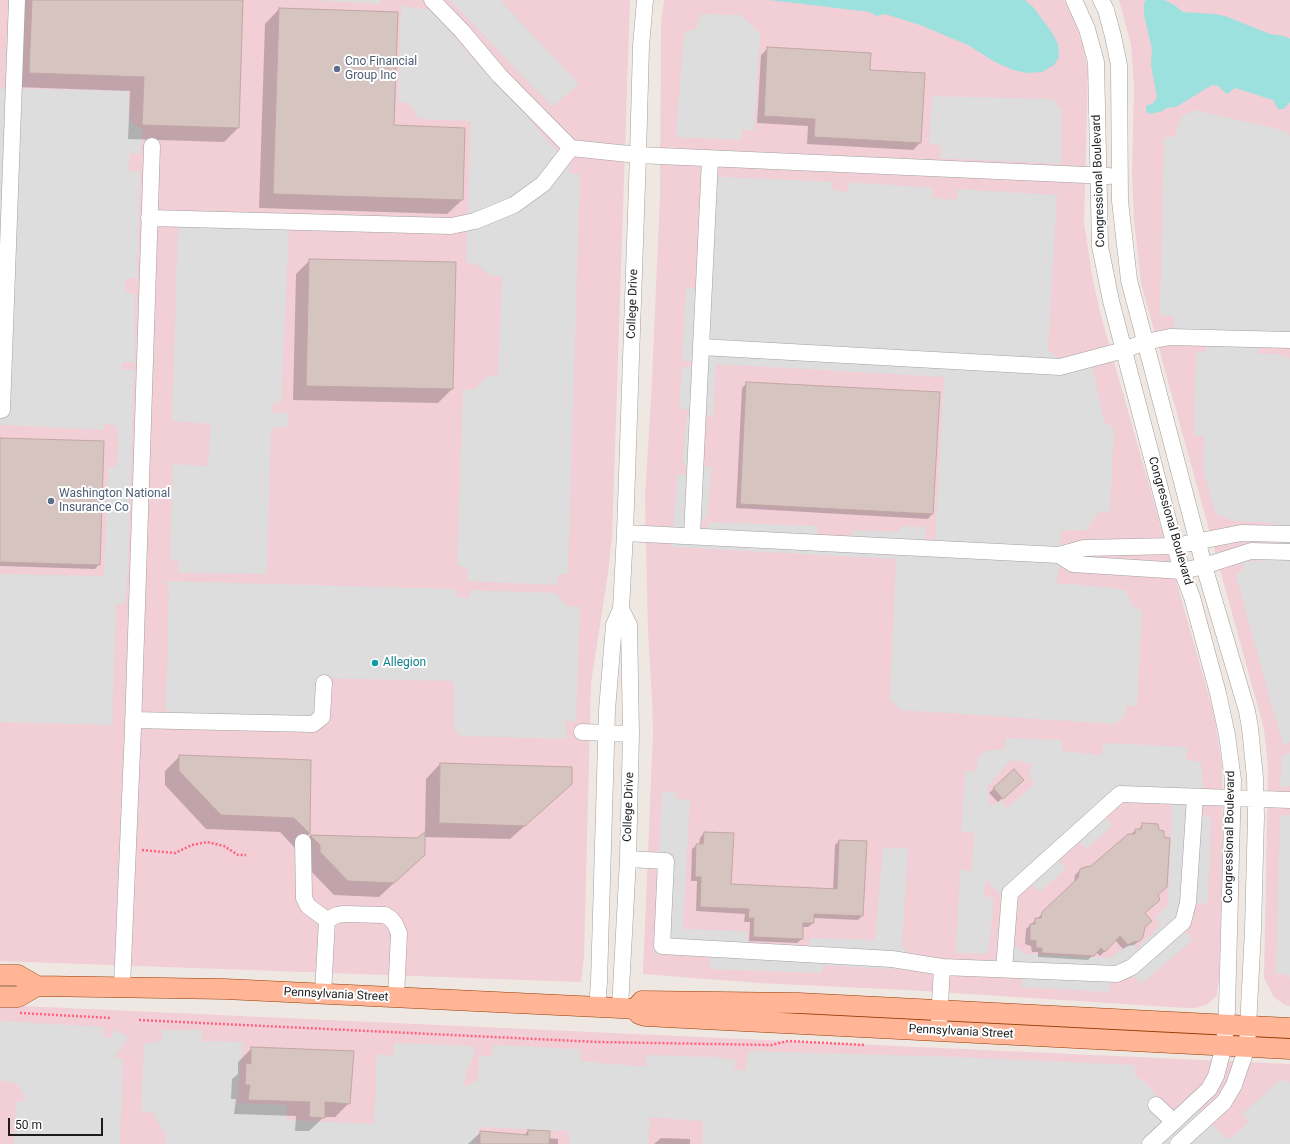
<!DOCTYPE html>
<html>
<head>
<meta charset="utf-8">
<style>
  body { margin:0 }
  #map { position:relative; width:1290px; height:1144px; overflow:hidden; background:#efe7e1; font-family:Roboto,sans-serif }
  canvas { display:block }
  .scale { position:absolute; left:8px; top:1118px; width:95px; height:18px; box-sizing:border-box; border:2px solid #1d1d1d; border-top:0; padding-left:5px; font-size:12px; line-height:14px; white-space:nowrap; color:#1d1d1d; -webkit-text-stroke:3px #fff; paint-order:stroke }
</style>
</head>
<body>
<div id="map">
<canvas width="1290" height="1144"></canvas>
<div class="scale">50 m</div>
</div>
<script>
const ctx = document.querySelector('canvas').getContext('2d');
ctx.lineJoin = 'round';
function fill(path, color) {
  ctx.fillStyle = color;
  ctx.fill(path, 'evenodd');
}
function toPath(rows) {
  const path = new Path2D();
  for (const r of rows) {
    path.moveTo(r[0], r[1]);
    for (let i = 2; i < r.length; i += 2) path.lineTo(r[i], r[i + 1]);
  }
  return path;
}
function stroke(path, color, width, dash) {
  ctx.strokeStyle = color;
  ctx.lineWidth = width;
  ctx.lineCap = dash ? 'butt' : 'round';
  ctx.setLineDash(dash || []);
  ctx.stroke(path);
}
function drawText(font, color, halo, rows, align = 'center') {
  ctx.font = font + ' Roboto,sans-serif';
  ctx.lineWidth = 4;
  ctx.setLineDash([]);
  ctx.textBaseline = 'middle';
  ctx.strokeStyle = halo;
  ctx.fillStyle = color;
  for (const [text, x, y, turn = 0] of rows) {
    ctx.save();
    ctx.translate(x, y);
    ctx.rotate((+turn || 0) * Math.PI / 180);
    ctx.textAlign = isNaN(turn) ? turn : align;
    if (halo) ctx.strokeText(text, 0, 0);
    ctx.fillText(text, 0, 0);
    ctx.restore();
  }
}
fill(toPath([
  [0,0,630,0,612,537,608,573,591,683,584,955,581,982,0,961],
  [664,0,1064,0,1066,3,1075,22,1082,43,1088,71,1084,222,1093,281,1101,316,1214,714,1222,766,1223,838,1219,978,1217,995,1208,1004,1196,1008,1185,1008,908,990,759,983,643,974,653,733,652,699,648,632,645,495,651,400,660,199,661,24],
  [1119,0,1290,0,1290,1006,1285,1005,1274,997,1264,978,1268,765,1264,729,1141,283,1134,220,1132,172,1134,88,1131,44],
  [0,1005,1290,1064,1290,1144,0,1144]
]), '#f2ced6');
fill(toPath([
  [312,0,381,0,381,4],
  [450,0,500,0,579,84,552,107],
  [401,6,432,10,481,68,516,104,556,150,570,163,569,173,580,174,568,574,558,574,557,585,467,581,468,568,457,566,463,390,474,389,488,376,498,375,502,276,491,276,476,264,466,263,471,121,419,119,408,103,398,102],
  [702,14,741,15,760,33,754,131,742,130,741,140,676,137,684,32,695,30],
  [0,88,129,91,130,122,143,130,140,154,130,153,128,171,140,171,137,278,125,279,125,292,135,294,135,362,122,363,122,369,134,370,127,583,125,603,116,604,112,725,0,722,0,574,104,576,108,467,117,467,119,440,117,426,104,423,104,430,0,425],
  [932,96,1053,99,1062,110,1062,164,940,158,941,145,929,144],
  [1194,110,1286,131,1290,137,1290,331,1260,332,1258,354,1278,354,1290,359,1290,742,1283,745,1235,573,1244,570,1241,562,1272,560,1276,523,1233,521,1216,514,1203,471,1204,436,1194,435,1196,352,1206,353,1206,345,1173,345,1174,317,1160,315,1164,138,1176,136,1177,129,1182,116],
  [703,176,832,182,832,190,848,192,849,182,933,188,933,198,957,200,958,189,1057,195,1048,351,1059,358,1090,354,1104,422,1114,428,1110,512,1098,513,1087,530,1061,531,1059,570,1056,583,1113,588,1125,590,1133,607,1142,610,1137,706,1126,706,1125,717,1114,724,900,710,890,699,896,559,672,547,677,475,687,475,683,460,686,422,690,410,679,408,682,367,689,367,693,365,691,361,682,360,686,288,696,289],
  [716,364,944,377,935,542,925,542,926,527,900,526,899,532,852,530,851,538,817,536,818,526,709,522,707,531,698,528,697,518,707,519,712,467,702,466,705,415,713,416],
  [178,226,289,229,281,404,273,403,272,412,289,413,287,427,271,428,267,574,178,573,179,561,170,560,173,464,208,466,211,424,172,421],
  [165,581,455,589,457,597,469,598,471,590,556,593,566,606,580,607,576,722,565,721,567,739,461,736,454,729,454,681,317,678,314,717,175,713,166,710,169,588],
  [1006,738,1062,740,1062,751,1101,755,1104,743,1187,747,1186,759,1201,762,1203,783,1201,814,1211,818,1208,903,1196,904,1185,931,1193,940,1141,984,1135,977,1110,982,1110,992,1021,987,1023,976,990,962,999,956,1001,895,986,880,984,895,994,899,988,954,956,953,960,870,972,871,974,833,961,831,965,771,976,771,978,757,986,751,1004,749],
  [1011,760,1032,764,1029,776,1035,784,1007,808,1000,801,990,806,987,787],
  [1122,802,1172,805,1168,905,1155,918,1161,925,1136,950,1133,942,1110,958,1026,954,1015,946,1014,902,1020,892,1031,884,1040,892,1066,869,1058,860,1079,841,1087,849,1113,825,1105,817],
  [1290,753,1290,786,1280,787,1282,755],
  [662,792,676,792,676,799,690,800,683,929,747,931,747,947,809,951,810,938,875,940,883,848,908,848,902,945,910,957,935,957,926,971,823,965,822,973,710,969,710,957,654,954],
  [1290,815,1290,982,1289,975,1276,974,1280,816],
  [0,1021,103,1027,103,1036,111,1038,115,1029,128,1037,120,1050,114,1057,123,1059,120,1144,14,1144,16,1102,26,1100,21,1089,14,1082,0,1081],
  [162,1030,202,1030,201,1041,243,1042,237,1103,287,1105,287,1120,374,1124,377,1054,393,1056,394,1043,475,1046,474,1054,466,1074,463,1088,478,1080,479,1056,492,1056,493,1045,581,1049,581,1061,646,1067,647,1055,714,1057,735,1060,734,1069,745,1071,749,1051,958,1057,1135,1065,1135,1076,1144,1081,1159,1099,1173,1110,1187,1101,1228,1140,1249,1122,1242,1114,1281,1079,1290,1083,1290,1144,702,1144,703,1121,650,1117,648,1144,569,1144,569,1131,479,1127,477,1144,165,1144,166,1135,152,1112,141,1111,144,1044,162,1041]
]), '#ddd');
fill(toPath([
  [769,0,1025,0,1033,7,1051,31,1058,44,1059,57,1054,65,1042,72,1028,73,1013,70,995,62,968,45,920,25,885,14,876,16,870,12],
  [1146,0,1164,0,1173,4,1183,12,1214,14,1225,16,1270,34,1284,36,1290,39,1290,102,1284,109,1278,109,1273,100,1235,88,1227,94,1218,86,1212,85,1176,107,1166,108,1163,111,1150,114,1146,112,1146,106,1153,103,1157,98,1151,65,1152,49,1144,15,1144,3]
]), '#9de1de');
fill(toPath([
  [18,0,242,0,238,128,224,142,128,139,130,91,15,87],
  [279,9,393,126,462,200,447,214,259,208,265,24],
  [768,48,869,70,920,143,913,150,807,144,808,126,757,123,761,55],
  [310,260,452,389,438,403,293,400,296,274],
  [747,383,939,393,932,514,928,519,736,508,742,388],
  [0,439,99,564,95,569,0,566],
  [180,756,310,761,309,834,295,848,280,832,206,829,165,785,165,771],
  [440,764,556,798,510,839,424,837,409,869,379,897,334,895,306,866,296,850,310,836,417,839,425,833,426,779],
  [1014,770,1018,784,998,802,989,793],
  [1143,824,1157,895,1144,914,1144,928,1139,941,1134,945,1128,946,1123,949,1115,940,1100,956,1096,952,1088,960,1038,957,1038,952,1032,952,1031,946,1025,944,1026,929,1074,884,1075,875,1080,870,1092,867,1136,830,1138,830],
  [704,833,730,885,833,890,835,845,839,841,862,916,858,920,813,918,813,923,808,927,802,927,802,939,797,943,749,941,750,922,744,922,745,914,696,911,697,881,691,881,692,849,697,845,699,845,700,838],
  [252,1048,349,1103,335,1117,324,1117,309,1131,295,1131,296,1116,234,1114,236,1099,231,1099,232,1079,238,1074,238,1062],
  [528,1131,548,1138,558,1139,558,1144,468,1144,481,1132,524,1135],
  [661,1138,690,1139,690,1144,654,1144]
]), '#0003');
const building = toPath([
  [32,0,243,0,239,128,142,125,144,77,29,73,32,0],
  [279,8,398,12,394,125,465,128,463,200,273,194,279,8],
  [767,47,871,53,870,70,925,73,921,143,814,137,815,119,764,116,767,47],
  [309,259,456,262,453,389,306,386,309,259],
  [746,382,940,392,933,514,740,504,746,382],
  [0,438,104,441,100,565,0,562,0,438],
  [179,755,311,760,310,834,294,818,221,815,179,771,179,755],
  [440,763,572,767,572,784,525,826,439,823,440,763],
  [1014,769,1024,780,1003,799,993,788,1014,769],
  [1142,823,1158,824,1159,830,1164,831,1164,837,1170,838,1167,887,1158,895,1160,900,1145,913,1152,921,1145,927,1143,937,1140,941,1133,942,1128,945,1120,936,1105,952,1101,948,1094,956,1042,953,1042,948,1036,948,1036,941,1030,940,1030,924,1035,924,1035,918,1041,918,1042,912,1078,878,1080,869,1085,867,1091,866,1128,834,1135,834,1135,829,1141,829,1142,823],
  [425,832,425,855,394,883,348,881,320,852,320,845,310,835,417,838,425,832],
  [704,832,734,833,731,884,837,889,839,840,867,841,863,916,814,914,814,923,803,923,803,939,753,937,754,918,748,918,749,909,700,907,701,877,695,877,696,844,703,844,704,832],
  [251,1047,354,1051,350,1104,325,1102,325,1118,309,1117,310,1102,248,1100,250,1085,245,1085,246,1063,251,1064,251,1047],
  [528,1130,550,1131,549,1144,480,1144,480,1131,528,1135,528,1130]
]);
fill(building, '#d6c4c1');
stroke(building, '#c2a7a2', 1);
const minor = toPath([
  [432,0,462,31,499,75,571,148,638,155,1109,176],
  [1074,0,1087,29,1096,62,1100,246,1111,301,1175,546,1182,571,1192,597,1218,693,1227,735,1233,780,1227,1009,1224,1046,1216,1076,1209,1089,1150,1144],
  [1101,0,1106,10,1113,36,1119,65,1120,201,1129,280,1204,566,1247,711,1250,728,1255,778,1256,817,1253,929,1247,1047,1234,1085,1224,1102,1178,1144],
  [149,218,451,226,475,221,514,205,543,184,571,148],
  [701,347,1060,367,1124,350,1145,342,1170,337,1290,340],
  [2,410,17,0],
  [625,533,1059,555,1084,548,1175,546,1241,533,1290,534],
  [692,536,710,159],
  [1059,555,1073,564,1182,571,1204,566,1251,551,1290,552],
  [133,720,313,724,322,717,324,683],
  [582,732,631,734],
  [303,842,304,898,308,906,327,920,323,994],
  [628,859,666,861,662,946,892,959,942,967,939,1022],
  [327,920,337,915,344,914,385,915,391,919,395,924,399,933,396,998],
  [942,967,1117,974,1132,967,1183,922,1188,903,1195,797],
  [1004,969,1010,893,1120,794,1290,800],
  [122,987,133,728,152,146],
  [597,1007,599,982,607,710,614,625,621,609,625,533,638,155,641,46,645,0],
  [620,1008,628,859,631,734,629,625,621,609],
  [1156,1105,1174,1122]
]);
const major = toPath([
  [0,975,18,975,37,986,225,989,620,1008,635,1009,639,1014,645,1016,1290,1049],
  [0,997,18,997,37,986],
  [635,1009,642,1001,799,1003,1290,1028]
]);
stroke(minor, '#a1a1a1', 17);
stroke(major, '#953b00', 21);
stroke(toPath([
  [142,850,175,853,192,845,207,842,224,846,238,855,246,855],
  [20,1013,111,1018],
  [139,1020,598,1042,771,1045,788,1041,865,1045]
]), '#ff627d', 2.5, [2, 2]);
stroke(minor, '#fff', 16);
stroke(major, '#ffb596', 20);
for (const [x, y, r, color] of [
  [337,69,4,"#5c6f8a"],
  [51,501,4,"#5c6f8a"],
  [375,663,4,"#0f9aa8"]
]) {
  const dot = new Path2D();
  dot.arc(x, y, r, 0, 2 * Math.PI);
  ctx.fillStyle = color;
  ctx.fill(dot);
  stroke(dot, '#fff', 1.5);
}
drawText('12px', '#4e5e75', '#fff', [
  ["Cno Financial",345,62],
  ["Group Inc",345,76],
  ["Washington National",59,494],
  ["Insurance Co",59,508]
], 'left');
drawText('12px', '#1d1d1d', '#fff', [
  ["Congressional Boulevard",1099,181,-92],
  ["College Drive",633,304,-88],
  ["Congressional Boulevard",1170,521,74],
  ["College Drive",629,807,-88],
  ["Congressional Boulevard",1230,837,-89],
  ["Pennsylvania Street",336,995,3],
  ["Pennsylvania Street",961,1032,3]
]);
drawText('12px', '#0d838f', '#fff', [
  ["Allegion",383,663]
], 'left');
</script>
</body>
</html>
